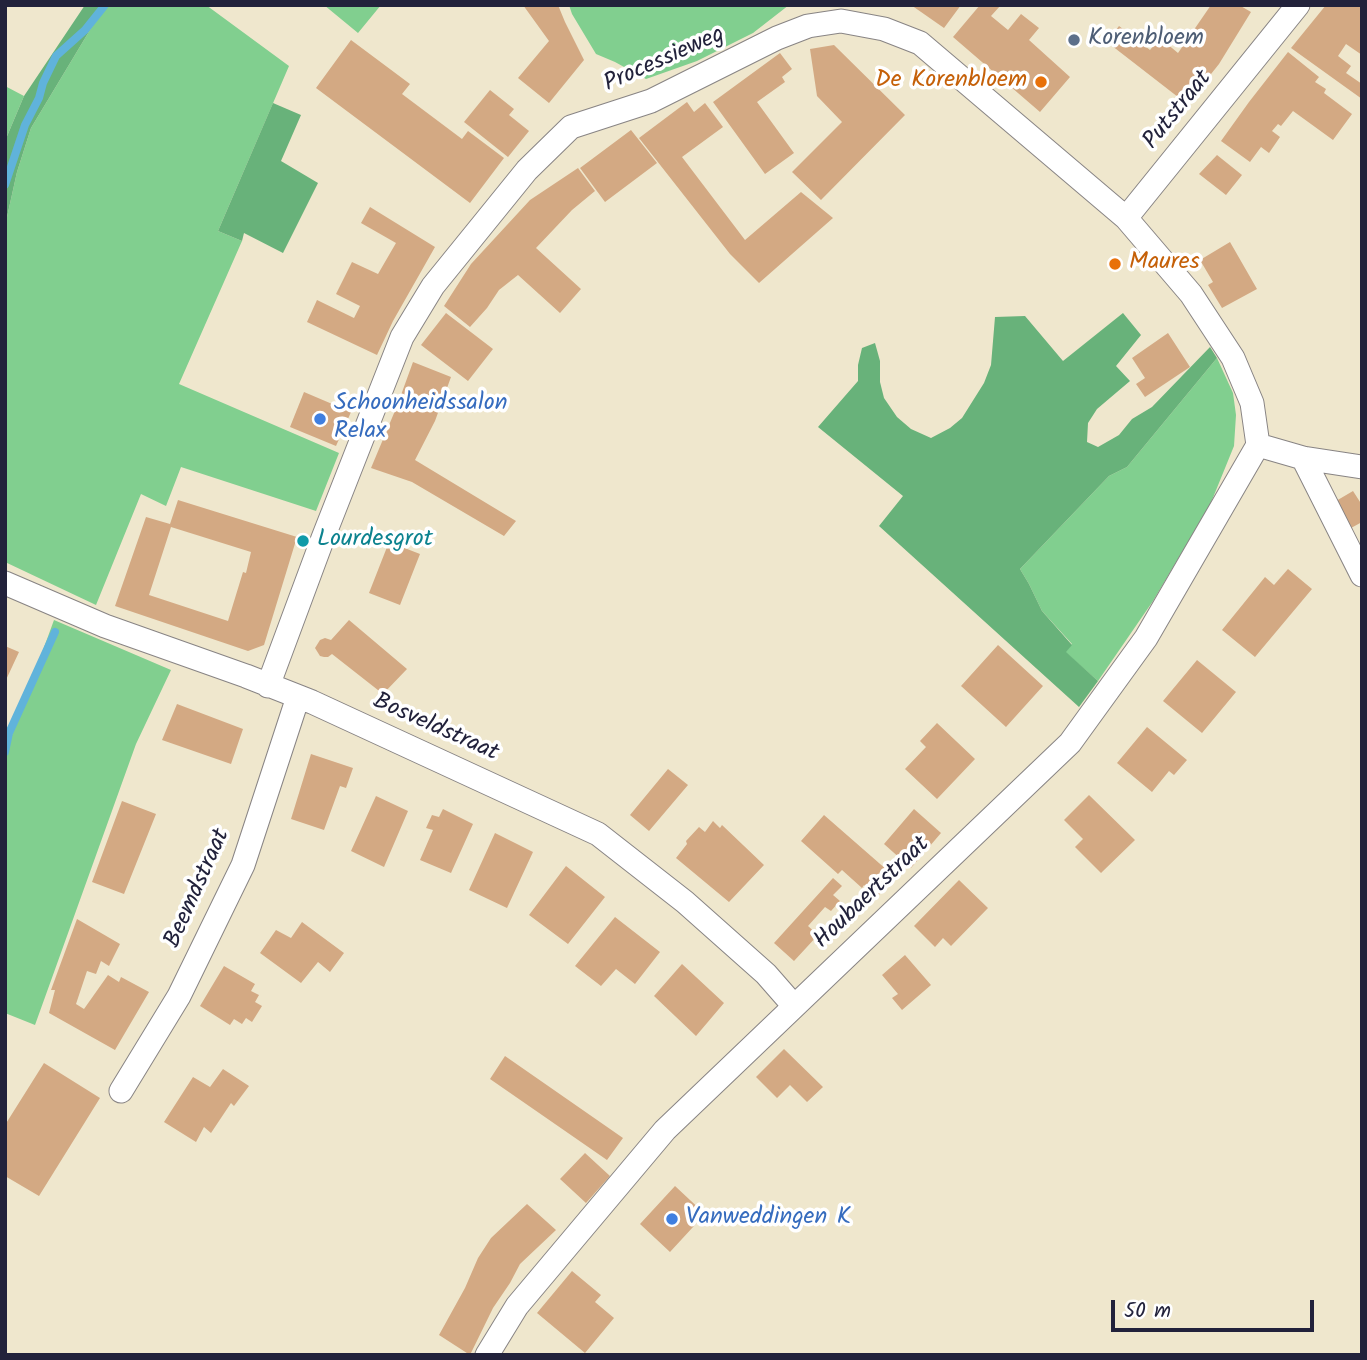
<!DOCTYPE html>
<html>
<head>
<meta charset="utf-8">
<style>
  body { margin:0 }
  #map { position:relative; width:1367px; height:1360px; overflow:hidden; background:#efe7cd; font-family:Kalam,sans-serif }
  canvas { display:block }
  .frame { position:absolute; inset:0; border:7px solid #22223b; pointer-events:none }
  .scale { position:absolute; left:1111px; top:1300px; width:203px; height:32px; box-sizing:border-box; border:4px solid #22223b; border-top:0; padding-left:9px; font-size:21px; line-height:24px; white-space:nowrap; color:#22223b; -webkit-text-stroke:5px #fff; paint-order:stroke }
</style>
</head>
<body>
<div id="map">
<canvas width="1367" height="1360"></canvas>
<div class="frame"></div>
<div class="scale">50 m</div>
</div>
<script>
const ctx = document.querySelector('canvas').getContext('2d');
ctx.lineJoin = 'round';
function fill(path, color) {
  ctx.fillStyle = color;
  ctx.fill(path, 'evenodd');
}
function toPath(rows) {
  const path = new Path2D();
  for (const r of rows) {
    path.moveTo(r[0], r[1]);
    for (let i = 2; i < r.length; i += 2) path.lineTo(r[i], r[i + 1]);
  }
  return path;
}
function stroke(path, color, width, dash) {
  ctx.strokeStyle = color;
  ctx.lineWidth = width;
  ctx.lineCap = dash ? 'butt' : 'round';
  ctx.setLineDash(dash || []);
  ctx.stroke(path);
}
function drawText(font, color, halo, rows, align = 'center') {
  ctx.font = font + ' Kalam,sans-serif';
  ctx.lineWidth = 7;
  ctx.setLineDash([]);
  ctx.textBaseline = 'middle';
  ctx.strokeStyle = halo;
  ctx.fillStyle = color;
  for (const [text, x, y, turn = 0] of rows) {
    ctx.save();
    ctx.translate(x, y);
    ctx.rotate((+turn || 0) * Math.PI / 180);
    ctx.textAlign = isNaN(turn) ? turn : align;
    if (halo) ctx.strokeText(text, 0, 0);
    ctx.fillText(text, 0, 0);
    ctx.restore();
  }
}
fill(toPath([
  [105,5,206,5,289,66,218,231,242,241,179,384,339,453,316,511,181,467,166,506,141,494,96,605,5,562,5,226,17,172,31,128],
  [324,5,381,5,358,33],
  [569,5,789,5,753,33,697,61,646,79,615,62,596,54,572,14],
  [5,86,24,96,5,141],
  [1217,358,1233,393,1236,415,1234,446,1210,505,1153,601,1098,681,1065,652,1072,644,1042,611,1029,584,1020,569,1109,476,1127,467],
  [54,620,171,670,136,744,35,1025,5,1013,5,754]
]), '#81cf8f');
fill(toPath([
  [85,5,105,5,31,128,17,172,5,226,5,141,24,96],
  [273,103,301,115,281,161,318,183,283,253,244,233,242,241,218,231],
  [1123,313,1141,335,1116,366,1130,381,1097,409,1088,423,1087,442,1098,447,1119,435,1132,419,1152,407,1210,347,1217,358,1127,467,1109,476,1020,569,1029,584,1042,611,1072,645,1066,652,1098,681,1079,707,879,526,903,496,818,427,858,381,858,365,862,348,875,343,880,361,880,382,884,398,897,417,911,429,931,438,950,428,962,418,984,383,991,365,995,317,1025,316,1063,361]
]), '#68b27a');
stroke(toPath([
  [5,185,25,125,39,98,43,83,56,56,85,30,105,5],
  [5,752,9,733,55,632]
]), '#60b3db', 8);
fill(toPath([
  [523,5,558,5,565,22,584,60,549,103,518,78,549,41],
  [911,5,961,5,944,28],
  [980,5,1001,5,991,16,1008,30,1021,14,1039,28,1029,40,1070,77,1040,112,953,37],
  [1211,5,1239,5,1251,12,1219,64,1187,104,1107,42,1119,26,1150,50,1160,38,1178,53],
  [1326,5,1362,5,1362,55,1346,44,1338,56,1351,66,1346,73,1362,84,1362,99,1291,48],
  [351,40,410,84,402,94,462,139,468,131,504,158,470,203,316,88],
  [834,45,905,115,821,200,792,172,842,122,817,96,810,49],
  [1288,52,1319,77,1315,82,1326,89,1324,93,1352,114,1333,140,1293,111,1281,126,1278,124,1272,131,1280,137,1269,153,1261,147,1250,162,1221,141,1249,102],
  [780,53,792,69,782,77,785,82,757,102,794,153,765,174,713,102],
  [490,90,514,109,509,115,529,131,508,157,464,122],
  [687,102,694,112,705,103,723,127,682,157,745,240,801,192,833,218,759,283,730,254,639,138],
  [631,130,657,163,605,202,580,168],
  [1217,155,1242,175,1226,195,1199,174],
  [578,168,595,191,572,210,536,248,581,289,560,313,518,275,499,290,487,308,470,327,444,306,471,264,530,200],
  [370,207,435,247,393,321,377,355,307,322,317,300,354,318,360,306,336,294,352,262,378,274,396,243,361,223],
  [1230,242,1257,289,1222,308,1208,285,1213,282,1200,260],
  [446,313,493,349,468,381,421,345],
  [1168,333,1190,367,1145,397,1136,384,1145,378,1132,358],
  [413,362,451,377,435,421,415,460,516,521,504,536,412,482,371,468,397,406],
  [304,392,351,412,336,446,290,427],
  [1353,491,1362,505,1362,522,1351,528,1336,501],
  [178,500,297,537,264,645,248,651,115,606,146,517,170,524],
  [171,527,251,552,246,573,243,572,228,621,149,595],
  [389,542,420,554,400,605,369,593],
  [1288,569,1312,589,1255,657,1222,630,1265,577,1274,585],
  [349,620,407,669,383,694,332,654,328,657,324,657,320,656,315,648,320,640,325,638,331,640],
  [998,645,1043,686,1006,727,961,686],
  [5,646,19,652,5,682],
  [1197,660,1236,692,1202,733,1163,701],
  [177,704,243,729,231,764,162,740],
  [937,723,975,759,937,799,905,769,926,747,920,741],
  [1147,727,1187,760,1174,775,1169,771,1152,792,1117,763],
  [311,754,353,768,346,788,340,786,324,830,291,819],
  [668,769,688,785,649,831,630,815],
  [1089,795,1135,840,1101,873,1075,847,1083,839,1064,820],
  [376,796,408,811,384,867,351,851],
  [122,801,156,814,124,894,92,882],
  [443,809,473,824,451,873,420,860,433,830,426,828,432,815,439,817],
  [914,809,941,833,911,868,884,844],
  [824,815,895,877,877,897,864,885,862,888,842,870,838,874,801,841],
  [713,821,720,828,722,825,764,865,729,902,676,858,687,844,686,841,699,827,705,832],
  [495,833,533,852,507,908,469,890],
  [566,866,605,897,568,944,529,915],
  [833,878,842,886,833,895,840,901,831,911,825,907,808,926,818,935,794,961,774,943],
  [959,880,988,908,951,946,943,938,935,947,914,926],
  [615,917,660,952,635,984,616,969,601,986,575,966],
  [77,919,120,944,109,966,101,961,96,974,87,971,76,1004,84,1009,108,975,119,982,121,977,149,992,115,1050,49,1013,55,990,51,990],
  [302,922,344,953,330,972,318,962,301,983,260,953,276,930,291,938],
  [905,955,931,985,902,1010,892,998,898,994,882,975],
  [682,964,724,1003,696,1036,654,996],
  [224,966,255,984,251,991,259,995,255,1002,262,1006,252,1022,246,1018,242,1024,234,1019,230,1025,200,1006],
  [784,1049,823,1087,807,1102,790,1085,777,1098,756,1077],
  [505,1056,623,1138,607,1160,490,1079],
  [44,1063,100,1098,39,1196,5,1176,5,1125],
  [223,1069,249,1086,234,1106,231,1103,211,1133,204,1127,196,1142,164,1122,193,1077,210,1087],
  [585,1153,610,1176,586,1203,560,1179],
  [675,1186,705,1214,670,1252,640,1224],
  [527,1204,556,1230,520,1264,510,1283,493,1308,470,1355,439,1335,465,1288,478,1258,491,1238],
  [572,1271,601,1295,595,1302,614,1318,585,1353,537,1313]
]), '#d3a983');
const street = toPath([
  [1126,218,1298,5],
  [1258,445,1303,458,1362,467],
  [1303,458,1362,575],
  [5,583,105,626,246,676,312,702,598,834,685,902,766,974,794,1006],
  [268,686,323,538,402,337,433,286,527,170,571,127,651,101,777,38,808,26,841,21,884,29,920,43,1126,218,1191,294,1233,358,1252,403,1258,445],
  [121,1091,179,996,243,865,298,697],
  [487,1355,517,1306,665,1130,1070,743,1146,638,1258,445]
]);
stroke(street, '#888484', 25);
stroke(street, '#fff', 23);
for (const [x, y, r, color] of [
  [1074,40,7,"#5c6f8a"],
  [1041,82,7,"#e8710a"],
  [1115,264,7,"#e8710a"],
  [320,419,7,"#3f7fe0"],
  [303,541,7,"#0f9aa8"],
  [672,1219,7,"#3f7fe0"]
]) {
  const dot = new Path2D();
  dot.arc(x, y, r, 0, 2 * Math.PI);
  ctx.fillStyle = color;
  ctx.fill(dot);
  stroke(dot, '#fff', 2.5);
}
drawText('24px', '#4e5e75', '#fff', [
  ["Korenbloem",1088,40]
], 'left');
drawText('24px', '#22223b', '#fff', [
  ["Processieweg",665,61,-24],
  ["Putstraat",1179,111,-51],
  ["Bosveldstraat",435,729,24],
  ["Beemdstraat",199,889,-66],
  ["Houbaertstraat",873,894,-44]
]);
drawText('24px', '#c56008', '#fff', [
  ["De Korenbloem",1027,82],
  ["Maures",1129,264,"left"]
], 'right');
drawText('24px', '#366cbe', '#fff', [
  ["Schoonheidssalon",334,405],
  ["Relax",334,433],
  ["Vanweddingen K",686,1219]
], 'left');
drawText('24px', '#0d838f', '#fff', [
  ["Lourdesgrot",317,541]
], 'left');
</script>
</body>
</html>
